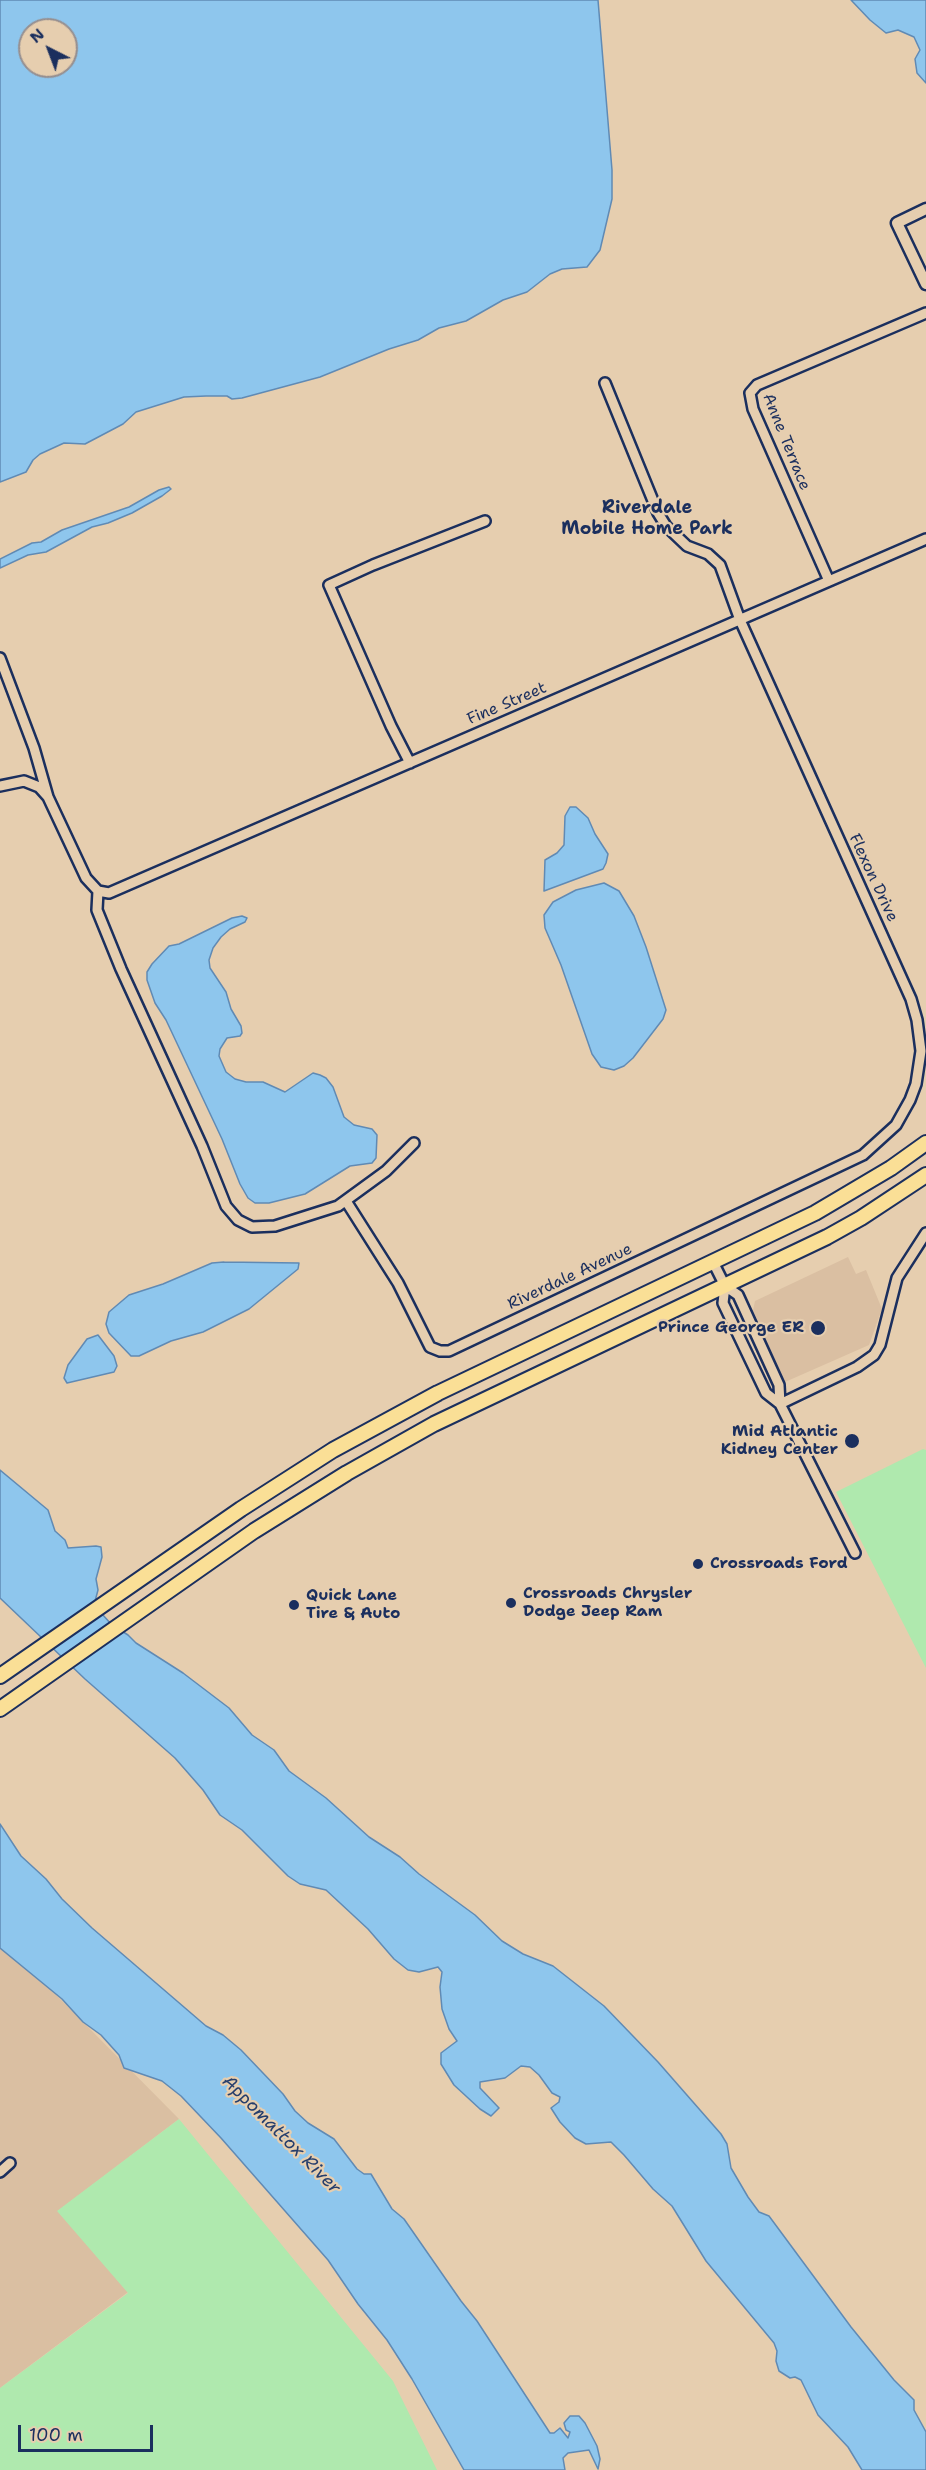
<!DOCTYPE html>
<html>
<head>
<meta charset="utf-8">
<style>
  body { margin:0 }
  #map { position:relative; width:926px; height:2470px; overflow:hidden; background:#e6ceaf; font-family:"Shantell Sans",sans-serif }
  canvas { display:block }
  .north { position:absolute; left:18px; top:18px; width:60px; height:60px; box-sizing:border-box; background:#e6ceaf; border:2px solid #958e8f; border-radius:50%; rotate:318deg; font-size:16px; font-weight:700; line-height:24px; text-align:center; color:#1b2f5e }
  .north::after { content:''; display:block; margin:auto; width:21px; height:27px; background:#1b2f5e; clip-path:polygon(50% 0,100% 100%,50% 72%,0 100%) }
  .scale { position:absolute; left:18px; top:2425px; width:135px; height:27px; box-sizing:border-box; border:3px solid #1b2f5e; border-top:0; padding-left:8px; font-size:18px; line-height:21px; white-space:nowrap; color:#1b2f5e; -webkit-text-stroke:4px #e6ceaf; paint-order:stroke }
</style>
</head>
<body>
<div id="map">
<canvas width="926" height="2470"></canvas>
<div class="north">N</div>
<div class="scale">100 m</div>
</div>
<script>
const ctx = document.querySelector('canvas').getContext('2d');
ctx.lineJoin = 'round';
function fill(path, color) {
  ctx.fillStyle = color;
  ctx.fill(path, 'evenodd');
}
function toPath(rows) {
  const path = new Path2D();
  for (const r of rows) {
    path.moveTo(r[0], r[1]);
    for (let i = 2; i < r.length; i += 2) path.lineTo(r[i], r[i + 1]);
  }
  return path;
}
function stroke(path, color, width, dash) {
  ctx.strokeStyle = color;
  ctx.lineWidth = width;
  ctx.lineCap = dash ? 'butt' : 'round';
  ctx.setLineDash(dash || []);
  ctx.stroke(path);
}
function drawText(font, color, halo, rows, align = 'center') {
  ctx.font = font + ' "Shantell Sans",sans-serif';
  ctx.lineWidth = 4.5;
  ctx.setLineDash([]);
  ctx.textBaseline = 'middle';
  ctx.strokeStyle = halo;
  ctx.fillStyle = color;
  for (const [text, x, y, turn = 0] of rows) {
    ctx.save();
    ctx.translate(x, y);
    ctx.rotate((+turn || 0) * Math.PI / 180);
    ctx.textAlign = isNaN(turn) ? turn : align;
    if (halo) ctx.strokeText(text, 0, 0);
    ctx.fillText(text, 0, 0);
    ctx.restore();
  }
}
fill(toPath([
  [848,1257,856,1274,866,1270,882,1309,869,1345,785,1382,753,1311,755,1301],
  [0,1938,179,2119,58,2211,128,2292,0,2388]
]), '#dabfa2');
fill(toPath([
  [923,1449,926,1450,926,1668,836,1492],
  [179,2119,393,2381,437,2470,0,2470,0,2388,128,2293,57,2211]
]), '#afe9ae');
const water = toPath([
  [0,0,598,0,612,170,612,199,600,250,587,267,562,269,550,274,527,292,503,300,466,321,439,328,418,340,389,349,320,377,242,398,232,399,227,396,206,396,184,397,136,412,123,424,85,444,64,443,40,454,33,460,26,472,0,482,0,0],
  [30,30,66,30,66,66,30,66,30,30],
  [851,0,926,0,926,83,917,73,915,59,920,50,914,37,898,30,886,33,870,20,851,0],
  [169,487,171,489,162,496,132,513,108,523,92,527,46,552,28,555,0,568,0,559,32,543,41,542,62,530,129,507,159,490,169,487],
  [570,807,576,807,588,818,595,834,608,854,606,863,603,869,544,891,545,860,557,853,564,845,565,816,570,807],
  [604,883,619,891,634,916,646,947,666,1010,663,1019,633,1058,624,1066,614,1070,601,1067,592,1054,561,965,545,928,544,915,553,902,576,890,604,883],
  [242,916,247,918,245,922,230,929,221,937,213,948,209,960,210,968,226,992,231,1009,241,1026,242,1033,240,1036,227,1038,220,1049,219,1056,226,1072,235,1079,246,1082,263,1082,285,1092,313,1073,320,1075,326,1078,333,1087,344,1117,354,1125,372,1129,377,1135,376,1158,372,1163,350,1166,305,1194,269,1203,255,1203,248,1198,240,1184,222,1139,166,1020,155,1003,147,980,147,972,152,964,169,946,179,944,232,918,242,916],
  [224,1262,299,1263,298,1269,249,1309,203,1332,171,1341,139,1356,131,1356,109,1333,106,1324,109,1312,129,1295,163,1284,212,1263,224,1262],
  [98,1335,114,1356,117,1366,114,1372,67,1383,64,1378,68,1365,87,1339,98,1335],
  [0,1470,48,1510,55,1531,65,1540,68,1548,96,1546,101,1547,102,1557,96,1579,98,1590,94,1605,111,1624,128,1635,136,1643,183,1673,229,1708,252,1735,274,1750,289,1771,326,1798,369,1837,400,1857,419,1874,475,1915,502,1941,523,1954,553,1966,604,2006,658,2062,721,2134,727,2144,731,2168,748,2197,759,2212,769,2216,851,2327,894,2380,914,2400,914,2410,926,2432,926,2470,862,2470,848,2447,818,2415,801,2380,795,2377,790,2378,779,2371,776,2361,777,2351,774,2343,706,2261,672,2206,653,2189,624,2155,611,2142,586,2144,575,2138,560,2122,551,2108,559,2102,560,2097,552,2093,539,2075,530,2067,521,2066,505,2078,480,2082,480,2088,499,2108,491,2116,480,2109,454,2085,441,2064,441,2053,457,2041,449,2029,442,2009,440,1987,442,1972,438,1967,419,1972,408,1970,394,1959,368,1929,326,1890,300,1884,288,1876,242,1830,220,1815,203,1790,175,1758,85,1679,0,1598,0,1470],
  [0,1824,21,1856,46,1879,62,1899,92,1928,206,2026,223,2035,241,2050,283,2094,295,2111,308,2123,334,2139,357,2169,364,2174,371,2174,392,2209,404,2219,461,2301,477,2321,550,2433,554,2433,560,2428,568,2438,570,2432,566,2430,564,2423,570,2416,579,2416,585,2423,597,2446,600,2459,598,2469,589,2450,568,2453,563,2458,565,2470,464,2470,412,2379,387,2340,358,2304,328,2260,221,2138,181,2096,162,2081,124,2068,119,2055,101,2035,83,2022,62,1999,0,1948,0,1824]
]);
fill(water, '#8ec6ed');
stroke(water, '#608ab4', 1.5);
const minor = toPath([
  [829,581,753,409,750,393,757,385,926,313],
  [0,658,34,748,48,797,86,878,98,891,109,893,926,539],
  [410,763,391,726,329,585,373,565,485,521],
  [0,786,24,781,39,787,48,797],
  [98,891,97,910,121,969,202,1146,226,1206,238,1220,252,1227,275,1226,338,1206,386,1171,414,1143],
  [346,1201,398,1283,430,1347,440,1351,449,1351,863,1155,896,1125,910,1100,916,1084,921,1051,917,1020,911,999,740,620,720,565,708,554,687,546,666,526,658,513,605,383],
  [713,1262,725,1286,738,1295,779,1385,780,1404],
  [725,1286,723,1303,766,1393,780,1404,855,1553],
  [780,1404,857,1367,874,1355,880,1345,897,1278,926,1233],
  [0,2172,10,2163]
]);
const tertiary = toPath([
  [926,209,897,223,926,284]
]);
const primary = toPath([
  [0,1676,241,1509,333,1450,438,1393,815,1213,891,1168,926,1143],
  [0,1709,254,1531,347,1473,434,1424,827,1237,861,1218,926,1175]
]);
stroke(minor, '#1b2f5e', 14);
stroke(tertiary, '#1b2f5e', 15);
stroke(primary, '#1b2f5e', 18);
stroke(minor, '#e6ceaf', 9);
stroke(tertiary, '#e6ceaf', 10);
stroke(primary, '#fadf96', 14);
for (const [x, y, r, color] of [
  [818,1328,8,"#1b2f5e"],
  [852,1441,8,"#1b2f5e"],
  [698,1564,6,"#1b2f5e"],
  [511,1603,6,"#1b2f5e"],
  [294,1605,6,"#1b2f5e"]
]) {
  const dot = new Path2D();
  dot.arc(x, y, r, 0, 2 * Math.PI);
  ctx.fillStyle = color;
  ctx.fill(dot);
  stroke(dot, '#e6ceaf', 2);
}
drawText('16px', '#1b2f5e', '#e6ceaf', [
  ["Anne Terrace",786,442,68],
  ["Fine Street",507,704,-23],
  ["Flexon Drive",873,878,65],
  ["Riverdale Avenue",570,1277,-25]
]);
drawText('bold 16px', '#1b2f5e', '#e6ceaf', [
  ["Prince George ER",804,1328,"right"],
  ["Mid Atlantic",838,1432,"right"],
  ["Kidney Center",838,1450,"right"],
  ["Crossroads Ford",710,1564],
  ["Crossroads Chrysler",523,1594],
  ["Dodge Jeep Ram",523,1612],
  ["Quick Lane",306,1596],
  ["Tire & Auto",306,1614]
], 'left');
drawText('bold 18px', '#1b2f5e', '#e6ceaf', [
  ["Riverdale",647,508],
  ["Mobile Home Park",647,529]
]);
drawText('italic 18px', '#263e6c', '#e6ceaf', [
  ["Appomattox River",281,2135,45]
]);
</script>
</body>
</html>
